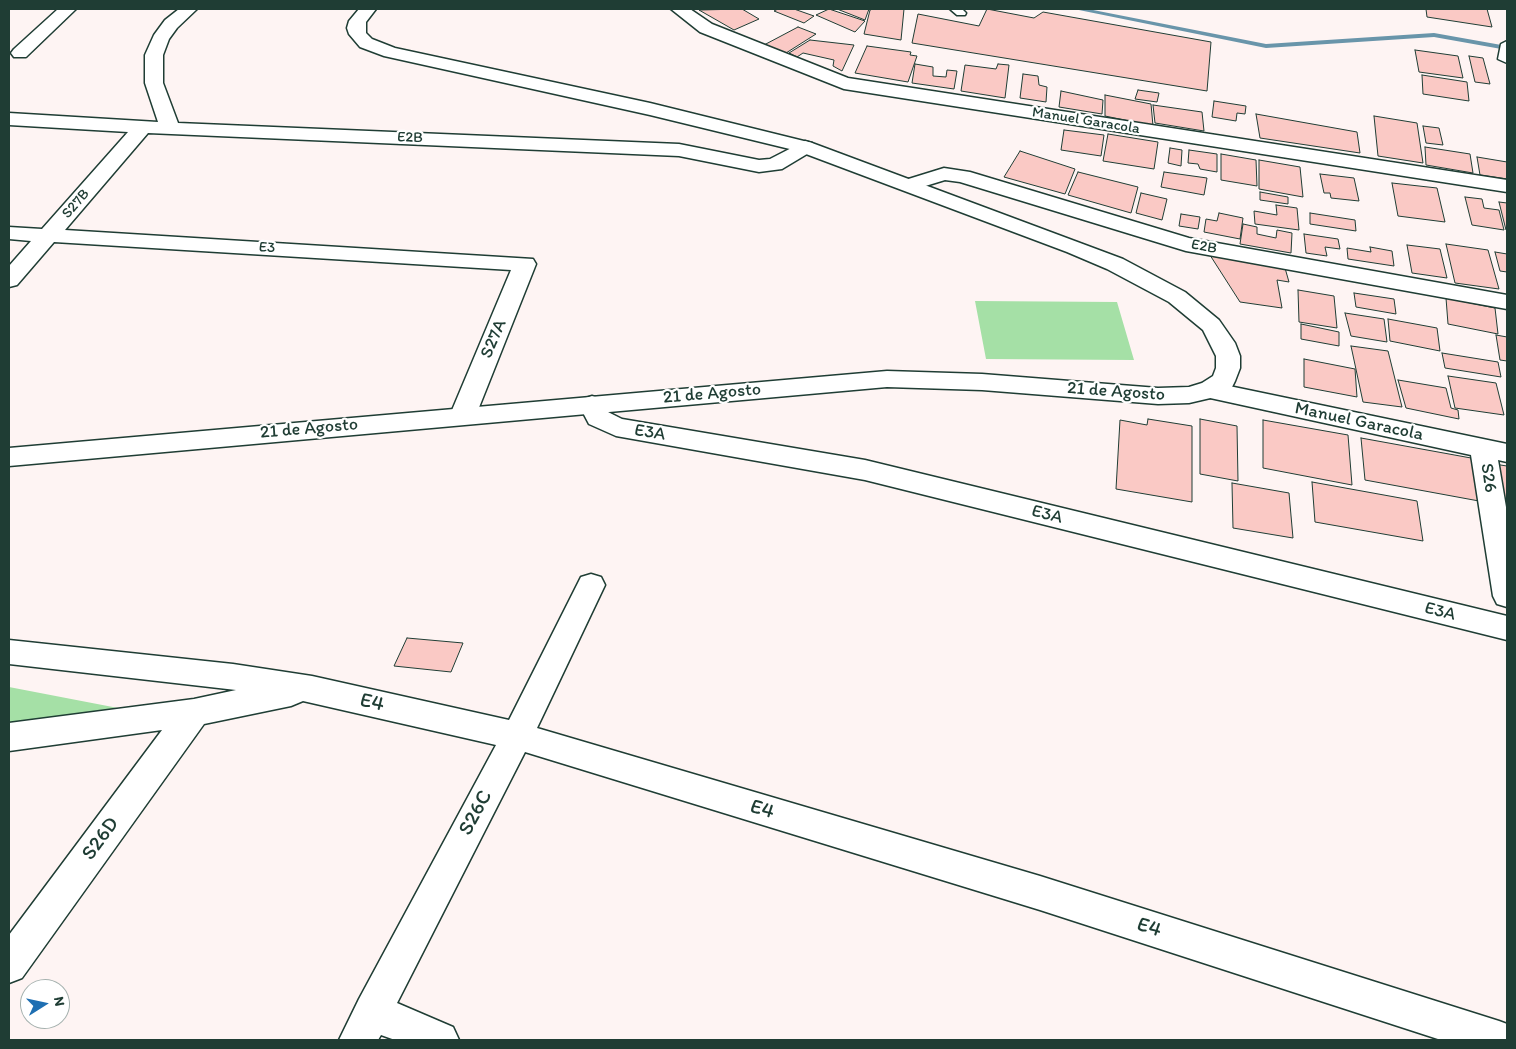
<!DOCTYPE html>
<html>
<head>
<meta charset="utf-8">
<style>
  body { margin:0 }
  #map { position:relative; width:1516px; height:1049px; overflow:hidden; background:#fef4f3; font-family:Itim,sans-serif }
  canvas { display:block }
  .frame { position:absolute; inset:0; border:10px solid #1f3d34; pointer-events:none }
  .north { position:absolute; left:20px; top:979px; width:50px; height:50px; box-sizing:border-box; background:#fff; border:1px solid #a5b1ae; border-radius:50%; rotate:80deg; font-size:14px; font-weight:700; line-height:20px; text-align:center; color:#1f3d34 }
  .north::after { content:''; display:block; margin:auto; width:18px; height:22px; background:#1f6fb2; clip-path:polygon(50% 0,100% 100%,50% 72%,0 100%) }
</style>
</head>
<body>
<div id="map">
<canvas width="1516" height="1049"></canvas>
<div class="frame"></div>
<div class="north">N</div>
</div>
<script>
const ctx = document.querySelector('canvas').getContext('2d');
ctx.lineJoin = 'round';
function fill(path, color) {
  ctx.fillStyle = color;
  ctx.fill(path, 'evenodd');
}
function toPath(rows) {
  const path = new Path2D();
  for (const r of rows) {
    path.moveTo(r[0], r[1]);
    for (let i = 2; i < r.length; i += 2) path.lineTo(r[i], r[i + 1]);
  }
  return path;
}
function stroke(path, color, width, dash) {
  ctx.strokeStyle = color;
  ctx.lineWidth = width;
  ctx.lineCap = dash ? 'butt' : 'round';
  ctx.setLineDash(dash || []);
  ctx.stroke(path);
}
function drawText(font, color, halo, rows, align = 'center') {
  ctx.font = font + ' Itim,sans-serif';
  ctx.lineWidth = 4.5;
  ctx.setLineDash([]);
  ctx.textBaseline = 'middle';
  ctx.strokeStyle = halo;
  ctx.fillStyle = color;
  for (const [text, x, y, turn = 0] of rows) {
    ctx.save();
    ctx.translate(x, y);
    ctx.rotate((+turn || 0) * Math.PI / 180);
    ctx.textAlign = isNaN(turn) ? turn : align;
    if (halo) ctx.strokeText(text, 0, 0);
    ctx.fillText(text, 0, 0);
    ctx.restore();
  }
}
fill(toPath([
  [975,301,1117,302,1134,360,986,359],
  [9,687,175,719,9,739]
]), '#a5e0a6');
fill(toPath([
  [1074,9,1088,9,1266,44,1434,33,1507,46,1507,50,1434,37,1266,48,1074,9]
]), '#6995aa');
const building = toPath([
  [742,9,759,19,734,30,699,10,742,9],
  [778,9,794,9,814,16,804,23,774,11,778,9],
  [829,9,865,21,855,32,816,15,829,9],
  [837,9,869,9,865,20,837,9],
  [873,9,904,9,901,40,864,34,870,10,873,9],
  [987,9,1034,18,1043,12,1211,42,1207,91,912,43,918,14,979,26,987,9],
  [1426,9,1487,9,1492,27,1427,17,1426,9],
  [798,27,816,34,786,53,764,45,798,27],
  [810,40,854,45,842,71,833,66,834,60,803,53,797,57,789,53,810,40],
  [867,46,911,52,910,55,917,56,908,82,855,73,867,46],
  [1415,50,1458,56,1463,78,1419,72,1415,50],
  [1469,56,1483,58,1490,84,1475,82,1469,56],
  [915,64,933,67,933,76,946,77,947,70,957,71,954,89,912,83,915,64],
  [998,64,1009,65,1005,98,961,91,965,65,996,69,998,64],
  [1023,74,1038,76,1039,85,1047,87,1046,102,1020,98,1023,74],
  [1422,75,1467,82,1469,101,1423,94,1422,75],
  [1138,90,1159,93,1157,102,1135,99,1138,90],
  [1061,91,1103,100,1102,114,1059,107,1061,91],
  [1105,95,1151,104,1153,126,1105,116,1105,95],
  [1214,101,1246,106,1245,114,1237,113,1236,121,1212,117,1214,101],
  [1153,105,1202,112,1204,131,1155,123,1153,105],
  [1256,114,1357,132,1360,153,1260,138,1256,114],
  [1374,116,1417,123,1423,163,1378,156,1374,116],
  [1423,126,1439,128,1443,145,1426,143,1423,126],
  [1064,130,1104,135,1101,156,1061,150,1064,130],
  [1108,134,1158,142,1154,169,1103,161,1108,134],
  [1425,147,1470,154,1473,173,1426,165,1425,147],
  [1170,148,1182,150,1181,166,1168,163,1170,148],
  [1189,150,1217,154,1217,172,1200,169,1198,164,1188,163,1189,150],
  [1020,151,1075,169,1065,194,1004,177,1020,151],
  [1221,154,1256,160,1257,186,1221,180,1221,154],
  [1477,157,1507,162,1507,179,1480,175,1477,157],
  [1259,160,1300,167,1303,197,1259,189,1259,160],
  [1078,172,1138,187,1131,213,1068,195,1078,172],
  [1164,172,1207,178,1204,195,1161,187,1164,172],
  [1320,174,1354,178,1359,201,1331,198,1330,193,1324,193,1320,174],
  [1392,183,1437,188,1445,222,1398,216,1392,183],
  [1260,192,1288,197,1288,204,1260,200,1260,192],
  [1141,193,1167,199,1162,220,1136,213,1141,193],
  [1465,197,1482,199,1484,208,1499,210,1504,230,1472,225,1465,197],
  [1499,202,1507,203,1507,230,1506,230,1499,202],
  [1276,205,1297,208,1299,230,1255,224,1254,211,1277,215,1276,205],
  [1219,213,1243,218,1240,239,1204,232,1206,219,1217,221,1219,213],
  [1310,213,1355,220,1356,231,1310,224,1310,213],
  [1181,214,1200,217,1198,229,1179,226,1181,214],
  [1243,224,1257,227,1257,234,1276,238,1277,230,1292,233,1291,253,1240,244,1243,224],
  [1304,234,1338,239,1340,249,1325,247,1327,256,1306,253,1304,234],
  [1446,244,1488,250,1499,289,1455,283,1446,244],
  [1407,245,1440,249,1447,278,1412,273,1407,245],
  [1370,247,1392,251,1394,266,1348,259,1347,248,1371,252,1370,247],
  [1208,252,1285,268,1289,282,1277,280,1282,308,1240,302,1208,252],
  [1495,252,1507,254,1507,272,1500,271,1495,252],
  [1298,290,1334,296,1337,328,1299,322,1298,290],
  [1354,293,1394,299,1396,314,1356,307,1354,293],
  [1446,298,1495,308,1498,334,1448,324,1446,298],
  [1345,313,1384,319,1387,342,1351,336,1345,313],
  [1388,319,1437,328,1440,351,1390,341,1388,319],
  [1301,324,1339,332,1339,346,1301,339,1301,324],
  [1496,335,1507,337,1507,361,1500,360,1496,335],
  [1351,346,1388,351,1402,407,1363,402,1351,346],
  [1442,353,1498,362,1501,377,1445,368,1442,353],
  [1304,359,1355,369,1357,397,1304,387,1304,359],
  [1448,376,1496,383,1504,415,1455,408,1448,376],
  [1398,380,1446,388,1451,408,1458,410,1459,419,1406,408,1398,380],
  [1148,419,1192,426,1192,502,1116,489,1120,420,1147,425,1148,419],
  [1200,419,1237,426,1238,481,1200,474,1200,419],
  [1263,420,1348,435,1352,485,1263,468,1263,420],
  [1361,438,1471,458,1479,501,1365,480,1361,438],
  [1494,464,1507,466,1507,506,1502,506,1494,464],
  [1312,482,1417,501,1423,541,1315,522,1312,482],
  [1232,483,1289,493,1293,538,1233,528,1232,483],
  [407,638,463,643,451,672,394,666,407,638]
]);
fill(building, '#fac9c5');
stroke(building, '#1f3d34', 1);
const lane = toPath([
  [950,9,962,9,966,13,965,15,957,15,950,9],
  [1507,41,1507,63,1498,59,1501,44,1507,41]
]);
const street = toPath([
  [58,9,76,9,26,57,14,57,11,53,14,49,58,9],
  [179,9,197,9,177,28,169,39,163,55,163,83,178,123,679,144,759,160,770,159,805,141,812,143,815,147,812,151,782,169,759,172,679,156,148,133,65,230,533,259,536,264,476,415,472,421,463,424,454,421,450,415,511,270,54,242,17,285,9,287,9,266,31,241,9,239,9,227,42,229,128,132,9,125,9,113,158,122,145,83,145,55,154,35,165,20,179,9],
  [671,9,690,9,712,24,848,78,1507,180,1507,192,844,89,700,32,671,9],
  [944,168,970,172,1189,238,1507,295,1507,309,1186,251,960,182,945,180,909,191,902,189,899,185,902,181,944,168],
  [1210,382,1507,444,1507,462,1498,460,1507,513,1507,607,1497,604,1493,596,1471,455,1201,396,1198,390,1201,384,1210,382],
  [592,396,601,399,608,412,622,419,865,460,1507,616,1507,640,865,480,616,436,589,424,579,405,583,399,592,396],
  [591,574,601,577,605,585,537,728,1040,876,1499,1021,1507,1024,1507,1040,1441,1040,1040,910,525,752,397,1003,453,1027,459,1040,395,1040,381,1035,378,1040,339,1040,359,999,496,745,303,701,291,706,204,724,22,978,9,983,9,935,162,730,9,751,9,723,194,699,236,690,9,664,9,640,233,664,312,676,509,720,581,577,591,574]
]);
const secondary = toPath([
  [359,9,376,9,366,22,366,33,372,39,395,48,650,103,812,143,1123,259,1185,292,1219,320,1235,343,1240,356,1240,368,1235,381,1232,387,1219,396,1189,403,1158,404,982,390,887,387,9,466,9,448,887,371,982,374,1158,388,1189,387,1202,383,1213,376,1216,368,1216,356,1203,330,1169,302,1107,269,1067,252,798,151,650,115,384,56,360,47,349,34,347,28,349,21,359,9]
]);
stroke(lane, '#1f3d34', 3);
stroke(street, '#1f3d34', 3);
stroke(secondary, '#1f3d34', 3);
fill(lane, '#fff');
fill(street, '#fff');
fill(secondary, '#fff');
drawText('15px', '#1f3d34', '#fff', [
  ["Manuel Garacola",1086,121,9],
  ["E2B",410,138,2],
  ["S27B",76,204,-49],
  ["E2B",1204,247,11],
  ["E3",267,248,4]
]);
drawText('18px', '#1f3d34', '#fff', [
  ["S27A",494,339,-67],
  ["21 de Agosto",1116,392,4],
  ["21 de Agosto",712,394,-5],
  ["Manuel Garacola",1359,422,12],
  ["21 de Agosto",309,429,-5],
  ["E3A",650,433,9],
  ["S26",1488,478,81],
  ["E3A",1047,515,14],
  ["E3A",1440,612,14]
]);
drawText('21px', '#1f3d34', '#fff', [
  ["E4",372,703,13],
  ["E4",762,810,17],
  ["S26C",476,813,-62],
  ["S26D",101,839,-54],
  ["E4",1149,928,18]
]);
</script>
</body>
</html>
